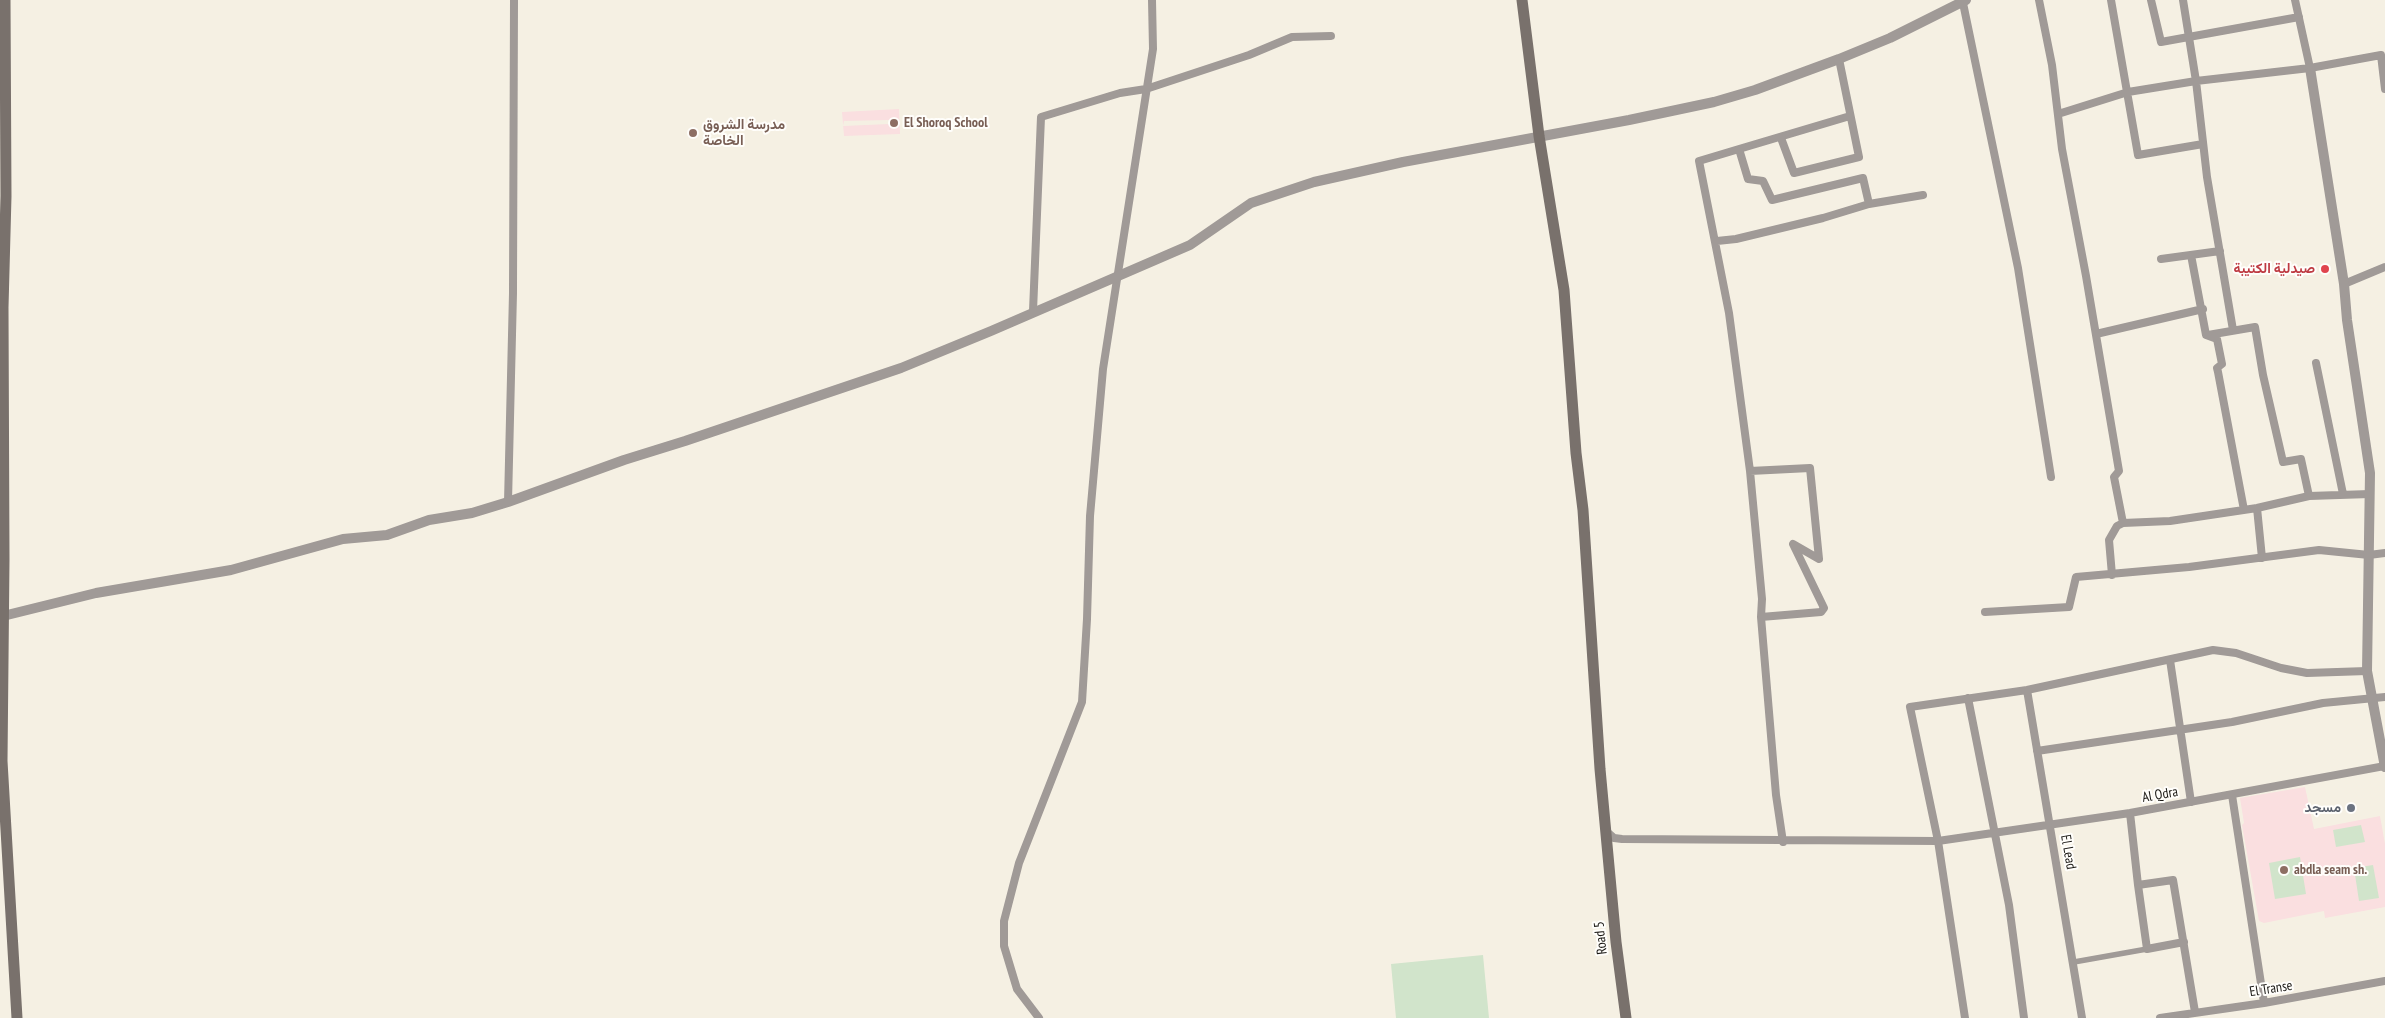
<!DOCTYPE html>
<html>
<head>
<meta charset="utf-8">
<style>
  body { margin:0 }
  canvas { display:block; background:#f5f0e3 }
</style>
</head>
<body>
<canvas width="2385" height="1018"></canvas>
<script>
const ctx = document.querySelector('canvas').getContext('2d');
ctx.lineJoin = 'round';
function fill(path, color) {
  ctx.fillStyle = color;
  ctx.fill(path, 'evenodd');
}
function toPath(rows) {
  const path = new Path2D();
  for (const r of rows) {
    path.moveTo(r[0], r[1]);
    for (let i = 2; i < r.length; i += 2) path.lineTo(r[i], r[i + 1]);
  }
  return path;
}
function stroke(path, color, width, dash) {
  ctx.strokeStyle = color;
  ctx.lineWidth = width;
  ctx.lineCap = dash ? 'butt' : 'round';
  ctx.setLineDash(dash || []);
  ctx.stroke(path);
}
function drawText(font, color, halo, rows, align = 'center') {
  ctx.font = font + ' "PT Sans Narrow",Vazirmatn,sans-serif';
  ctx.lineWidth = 4;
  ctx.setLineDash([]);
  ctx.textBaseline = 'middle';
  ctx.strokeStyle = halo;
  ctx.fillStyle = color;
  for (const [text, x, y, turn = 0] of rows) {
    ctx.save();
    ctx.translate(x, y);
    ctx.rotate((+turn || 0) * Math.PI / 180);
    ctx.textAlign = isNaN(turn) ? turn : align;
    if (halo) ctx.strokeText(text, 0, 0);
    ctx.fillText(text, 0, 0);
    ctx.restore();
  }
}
fill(toPath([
  [899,109,900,134,844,136,842,112],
  [889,120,889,124,843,126,844,121],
  [2305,787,2314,829,2380,816,2385,844,2385,907,2325,918,2324,911,2264,923,2259,921,2242,825,2244,823,2240,798]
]), '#fadfe0');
fill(toPath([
  [2361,825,2365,842,2336,847,2333,830],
  [2300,857,2306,894,2275,899,2269,863],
  [2373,865,2379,898,2359,901,2354,868],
  [1483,955,1489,1018,1396,1018,1391,964]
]), '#d1e4cb');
stroke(toPath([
  [2074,962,2147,949]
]), '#a09a97', 5.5);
stroke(toPath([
  [2039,0,2052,65,2062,149,2086,276,2119,471,2114,477,2123,523],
  [2111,0,2138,155,2203,144],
  [2151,0,2161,42,2299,17],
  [2183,0,2196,81,2207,177,2233,330],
  [2295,0,2310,68],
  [1963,3,2018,268,2051,477],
  [2058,114,2128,92,2196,81,2310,68,2381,55,2385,89],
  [1781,138,1794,173,1859,157,1839,59],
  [1739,149,1850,116],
  [1717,241,1736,239,1823,218,1869,204,1923,195],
  [2191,255,2206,335,2217,339,2222,364,2217,368,2218,372,2244,510],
  [2161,259,2220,251],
  [2344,284,2385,267],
  [1033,311,1041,117,1120,93,1146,89,1249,55,1292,37,1331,36],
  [2096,334,2203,309],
  [2208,335,2255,327,2263,375,2283,462,2301,459,2309,496],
  [2316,363,2343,494],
  [1750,471,1810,468,1819,559,1793,544,1824,608,1821,612,1761,617],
  [508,502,513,293,514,0],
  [2257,508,2262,558],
  [2112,575,2109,540,2117,526,2123,523,2170,521,2257,508,2309,496,2370,494],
  [1985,612,2069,607,2076,577,2189,567,2319,550,2369,555,2385,553],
  [2170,660,2191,802],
  [2027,690,2082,1018],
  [1968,698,2009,905,2024,1018],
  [2037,751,2232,722,2323,703,2385,697],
  [2232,795,2264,1003],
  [2130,813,2138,885,2173,880,2195,1012],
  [1606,831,1614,838,1622,839,1938,841,2130,813,2385,766],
  [1783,842,1776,795,1761,617,1762,599,1750,471,1729,313,1699,161,1739,149,1748,179,1763,181,1772,200,1863,178,1869,204],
  [2138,885,2147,949,2184,942],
  [1039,1018,1017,989,1004,946,1004,921,1019,863,1082,702,1087,619,1090,516,1103,369,1153,49,1152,0],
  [1965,1018,1938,841,1910,707,2027,690,2213,650,2236,653,2281,668,2307,673,2367,671],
  [2160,1018,2264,1003,2385,981]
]), '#a09a97', 8);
stroke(toPath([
  [2310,68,2344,284,2347,320,2370,473,2367,671,2385,767],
  [3,616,96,593,231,570,343,539,387,535,429,520,472,513,508,502,624,460,685,441,901,368,991,331,1190,245,1251,203,1314,182,1403,162,1629,120,1714,102,1755,90,1839,59,1890,38,1966,0]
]), '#a09a97', 10);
stroke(toPath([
  [5,0,6,196,3,307,4,560,2,761,17,1018],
  [1522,0,1539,136,1564,290,1576,453,1583,510,1600,769,1616,942,1626,1018]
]), '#79716c', 11);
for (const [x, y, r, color] of [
  [894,123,5,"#8d6e63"],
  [693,133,5,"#8d6e63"],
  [2325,269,5,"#e0444e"],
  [2351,808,5,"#6b7280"],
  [2284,870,5,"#8d6e63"]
]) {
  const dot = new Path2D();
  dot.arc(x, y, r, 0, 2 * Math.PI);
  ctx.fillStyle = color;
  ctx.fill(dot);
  stroke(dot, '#fffefb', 2);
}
drawText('bold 14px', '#785e54', '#fffefb', [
  ["El Shoroq School",904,123],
  ["مدرسة الشروق",703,125],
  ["الخاصة",703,141],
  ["abdla seam sh.",2294,870]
], 'left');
drawText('bold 14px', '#be3a42', '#fffefb', [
  ["صيدلية الكتيبة",2315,269]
], 'right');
drawText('14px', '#191713', '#fffefb', [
  ["Al Qdra",2160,795,-10],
  ["El Lead",2068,852,80],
  ["Road 5",1601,938,-96],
  ["El Transe",2271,989,-9]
]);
drawText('bold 14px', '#5b616d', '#fffefb', [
  ["مسجد",2341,808]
], 'right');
</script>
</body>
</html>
